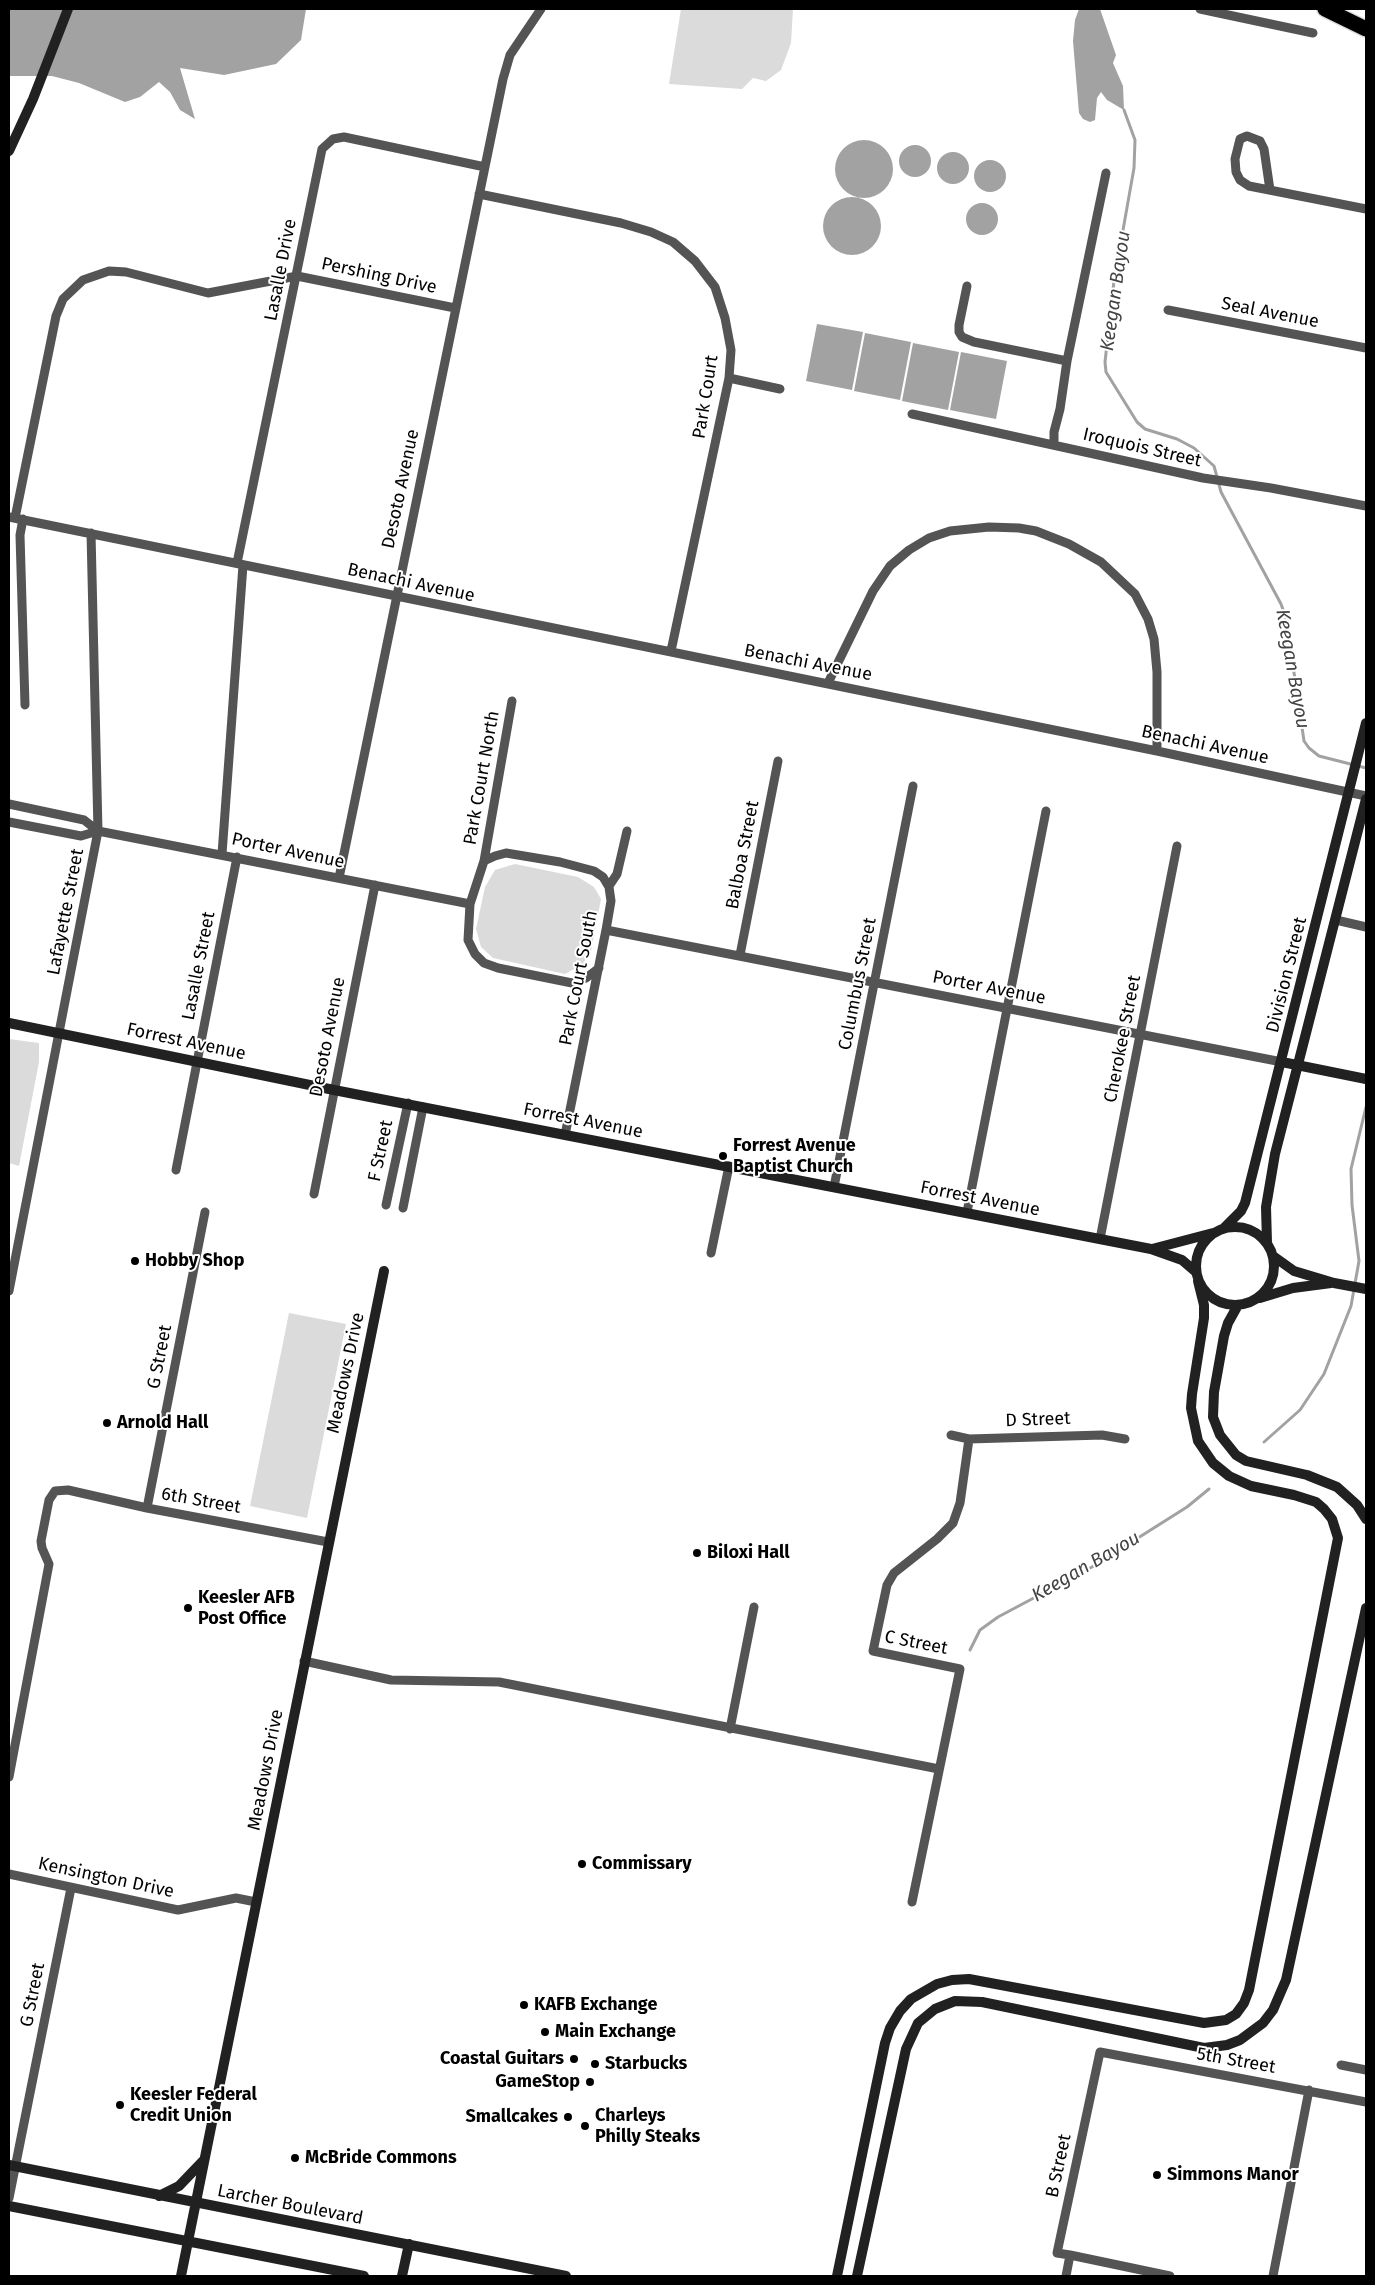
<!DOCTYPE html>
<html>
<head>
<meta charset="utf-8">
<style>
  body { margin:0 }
  #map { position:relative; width:1375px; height:2285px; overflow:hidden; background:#fff; font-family:"Fira Sans",sans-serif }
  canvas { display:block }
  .frame { position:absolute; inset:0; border:10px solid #000; pointer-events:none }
</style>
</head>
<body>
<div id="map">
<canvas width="1375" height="2285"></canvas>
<div class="frame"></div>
</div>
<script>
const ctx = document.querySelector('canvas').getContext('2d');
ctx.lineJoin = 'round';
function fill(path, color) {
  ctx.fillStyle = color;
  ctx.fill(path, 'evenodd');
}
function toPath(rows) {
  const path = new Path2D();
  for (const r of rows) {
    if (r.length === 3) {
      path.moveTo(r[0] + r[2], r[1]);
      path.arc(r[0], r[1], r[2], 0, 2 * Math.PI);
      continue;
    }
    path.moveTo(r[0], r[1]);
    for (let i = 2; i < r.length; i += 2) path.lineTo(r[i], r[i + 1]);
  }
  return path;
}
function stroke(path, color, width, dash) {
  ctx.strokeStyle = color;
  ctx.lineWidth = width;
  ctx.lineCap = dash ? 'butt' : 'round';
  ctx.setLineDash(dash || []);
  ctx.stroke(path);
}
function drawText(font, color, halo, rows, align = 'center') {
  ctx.font = font + ' "Fira Sans",sans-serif';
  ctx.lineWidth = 4;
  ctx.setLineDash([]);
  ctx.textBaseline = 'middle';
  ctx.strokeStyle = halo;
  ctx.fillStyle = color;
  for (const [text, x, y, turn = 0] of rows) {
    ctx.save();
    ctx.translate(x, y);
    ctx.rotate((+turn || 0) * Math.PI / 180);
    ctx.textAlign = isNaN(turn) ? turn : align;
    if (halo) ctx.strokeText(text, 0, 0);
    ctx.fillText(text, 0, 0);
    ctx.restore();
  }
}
fill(toPath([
  [681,9,793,9,791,43,781,70,766,81,753,78,742,89,669,84],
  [515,864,578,877,594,887,601,899,591,951,583,964,565,974,493,958,481,947,476,929,485,887,495,870],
  [9,1039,39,1043,39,1062,19,1166,9,1163],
  [289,1313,346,1324,307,1518,250,1506]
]), '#dbdbdb');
fill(toPath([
  [9,9,306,9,301,40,276,64,224,75,180,68,195,119,180,110,170,92,159,82,140,97,125,102,79,83,52,76,9,76],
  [1079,9,1100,9,1116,55,1113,63,1123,86,1124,110,1107,100,1101,92,1097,98,1095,120,1090,122,1083,119,1079,113,1073,41,1075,20],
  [864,169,29],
  [915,161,16],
  [953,168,16],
  [990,176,16],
  [852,226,29],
  [982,219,16],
  [817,324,863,332,852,390,806,381],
  [865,333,911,342,900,400,854,391],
  [913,343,959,352,948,410,902,401],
  [961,352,1007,361,996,419,950,410]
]), '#a2a2a2');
stroke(toPath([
  [1124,110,1135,140,1134,168,1114,281,1105,362,1106,372,1137,422,1145,429,1177,439,1194,448,1214,466,1221,492,1281,604,1286,618,1304,741,1309,748,1319,756,1366,768],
  [1264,1442,1300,1410,1324,1374,1351,1306,1359,1261,1352,1205,1351,1169,1366,1107],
  [970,1650,980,1630,998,1617,1092,1567,1187,1507,1209,1489]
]), '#a2a2a2', 3);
const highway = toPath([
  [1325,9,1366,29]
]);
stroke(highway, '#dbdbdb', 18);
stroke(toPath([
  [1200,9,1313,33],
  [1270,190,1264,149,1260,141,1247,136,1240,139,1235,159,1236,172,1240,180,1249,186,1366,209],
  [479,194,621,223,651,232,673,242,695,261,715,287,725,318,731,350,729,378,671,651],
  [967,286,959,325,959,332,962,337,974,342,1067,361],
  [1168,310,1366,348],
  [729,378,780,389],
  [912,414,1203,478,1271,488,1366,506],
  [1054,444,1054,432,1060,409,1067,361,1106,173],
  [9,517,1157,751,1366,796],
  [15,518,56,316,63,299,83,280,109,271,126,272,208,293,297,276,455,308],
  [23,519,20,535,25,705],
  [237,563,322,149,333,139,344,137,485,167],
  [828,683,873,591,890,566,909,550,929,538,950,531,989,527,1019,528,1036,531,1069,544,1101,562,1135,594,1148,619,1154,639,1157,672,1157,751],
  [512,701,484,861,470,904,468,940,475,954,484,963,498,968,572,983,586,978,599,968],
  [9,804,84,820,98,831],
  [9,822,81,836,98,831,470,904],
  [222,854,243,565],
  [484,861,495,856,506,853,560,862,594,871,603,877,609,887,611,901,606,930,565,1135],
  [339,878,503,79,510,55,541,9],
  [609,886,617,874,627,831],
  [1336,920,1366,927],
  [606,930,1282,1062],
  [740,955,778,761],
  [176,1170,237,857],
  [834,1187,913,786],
  [314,1194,375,885],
  [386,1205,408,1103],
  [403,1208,423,1107],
  [967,1212,1046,811],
  [1100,1239,1177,846],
  [711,1253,729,1166],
  [9,1291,98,831,91,533],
  [951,1435,969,1439,1102,1435,1125,1439],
  [147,1508,205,1212],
  [304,1661,391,1680,499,1682,939,1769],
  [730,1729,754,1607],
  [9,1777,49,1564,42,1548,41,1541,49,1500,55,1491,68,1490,147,1508,328,1542],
  [9,1874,178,1910,236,1898,256,1902],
  [912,1902,960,1669,873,1651,887,1585,894,1573,937,1539,953,1523,960,1503,969,1439],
  [1341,2065,1366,2070],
  [9,2198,71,1888],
  [1070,2255,1170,2276],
  [1066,2276,1070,2255,1057,2253,1100,2052,1366,2102],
  [1273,2276,1309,2090]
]), '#545454', 9);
stroke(toPath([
  [9,151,33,99,68,9],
  [9,1023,334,1090,1151,1249,1182,1260,1196,1272],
  [1282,1062,1366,1079],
  [1235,1266,39],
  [1224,1228,1241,1211,1245,1203,1366,723],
  [1267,1243,1266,1207,1275,1154,1366,799],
  [1152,1249,1213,1233],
  [1273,1256,1294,1271,1334,1283,1366,1289],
  [1260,1298,1293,1288,1331,1283],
  [1238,1305,1228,1323,1224,1336,1214,1392,1213,1417,1220,1435,1236,1455,1246,1461,1307,1475,1337,1487,1357,1505,1366,1519],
  [9,2165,566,2276],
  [159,2196,179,2186,203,2161],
  [9,2206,364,2276],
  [181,2276,384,1271],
  [402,2276,409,2244],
  [837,2276,885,2043,890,2028,900,2011,911,1999,937,1984,952,1980,969,1979,1204,2023,1226,2020,1236,2014,1244,2003,1249,1990,1338,1538,1332,1519,1324,1509,1316,1502,1294,1495,1251,1486,1229,1476,1213,1463,1198,1441,1191,1408,1192,1394,1204,1318,1204,1305,1198,1281],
  [857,2276,906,2049,918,2023,935,2009,955,2001,982,2002,1204,2048,1227,2045,1240,2040,1263,2023,1273,2010,1286,1980,1366,1608]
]), '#212121', 10);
stroke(highway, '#000', 15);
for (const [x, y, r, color] of [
  [723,1156,5,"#000"],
  [135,1261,5,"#000"],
  [107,1423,5,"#000"],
  [697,1553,5,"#000"],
  [188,1608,5,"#000"],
  [582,1864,5,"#000"],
  [524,2005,5,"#000"],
  [545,2032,5,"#000"],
  [574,2059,5,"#000"],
  [595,2064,5,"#000"],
  [590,2082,5,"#000"],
  [120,2105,5,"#000"],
  [568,2117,5,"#000"],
  [585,2126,5,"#000"],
  [295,2158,5,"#000"],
  [1157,2175,5,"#000"]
]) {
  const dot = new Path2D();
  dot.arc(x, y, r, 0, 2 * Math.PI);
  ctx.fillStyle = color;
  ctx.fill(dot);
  stroke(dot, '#fff', 2);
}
drawText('18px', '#000', '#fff', [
  ["Lasalle Drive",281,270,-79],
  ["Pershing Drive",379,276,12],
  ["Seal Avenue",1270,313,11],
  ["Park Court",706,397,-81],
  ["Iroquois Street",1142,448,13],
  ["Desoto Avenue",401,489,-78],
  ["Benachi Avenue",411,583,12],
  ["Benachi Avenue",808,663,11],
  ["Benachi Avenue",1205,745,12],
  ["Park Court North",482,778,-80],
  ["Porter Avenue",288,851,12],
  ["Balboa Street",743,855,-79],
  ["Lafayette Street",66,912,-79],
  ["Lasalle Street",199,966,-79],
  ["Division Street",1287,975,-76],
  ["Park Court South",579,978,-79],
  ["Columbus Street",858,984,-79],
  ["Porter Avenue",989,988,11],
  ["Desoto Avenue",328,1037,-79],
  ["Cherokee Street",1123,1039,-79],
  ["Forrest Avenue",186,1042,12],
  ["Forrest Avenue",583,1121,11],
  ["F Street",381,1151,-78],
  ["Forrest Avenue",980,1199,11],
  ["G Street",160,1357,-79],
  ["Meadows Drive",346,1373,-78],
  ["D Street",1038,1420,-2],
  ["6th Street",201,1501,10],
  ["C Street",916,1643,11],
  ["Meadows Drive",266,1770,-79],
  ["Kensington Drive",106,1878,12],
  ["G Street",33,1995,-79],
  ["5th Street",1236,2061,10],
  ["B Street",1059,2166,-78],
  ["Larcher Boulevard",290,2205,11]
]);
drawText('bold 18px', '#000', '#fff', [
  ["Forrest Avenue",733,1146],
  ["Baptist Church",733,1167],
  ["Hobby Shop",145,1261],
  ["Arnold Hall",117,1423],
  ["Biloxi Hall",707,1553],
  ["Keesler AFB",198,1598],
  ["Post Office",198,1619],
  ["Commissary",592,1864],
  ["KAFB Exchange",534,2005],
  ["Main Exchange",555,2032],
  ["Coastal Guitars",564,2059,"right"],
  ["Starbucks",605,2064],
  ["GameStop",580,2082,"right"],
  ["Keesler Federal",130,2095],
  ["Credit Union",130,2116],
  ["Charleys",595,2116],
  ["Philly Steaks",595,2137],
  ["Smallcakes",558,2117,"right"],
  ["McBride Commons",305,2158],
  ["Simmons Manor",1167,2175]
], 'left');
drawText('italic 19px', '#434343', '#fff', [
  ["Keegan Bayou",1116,291,-82],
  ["Keegan Bayou",1292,669,80],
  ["Keegan Bayou",1086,1567,-30]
]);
</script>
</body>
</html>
